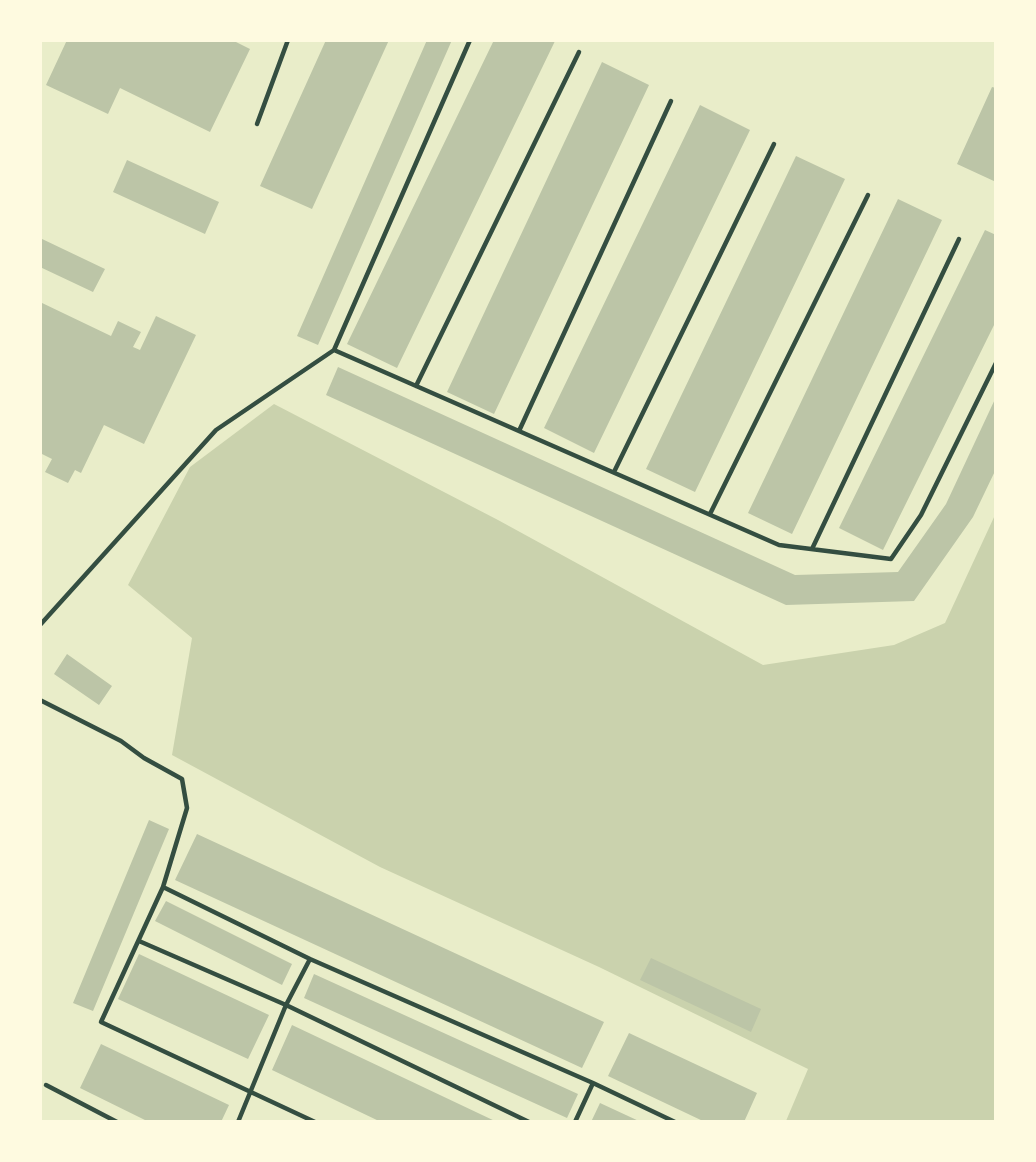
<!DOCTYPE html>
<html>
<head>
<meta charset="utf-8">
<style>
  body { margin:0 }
  #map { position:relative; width:1036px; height:1162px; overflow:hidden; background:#e9edc9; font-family:"Work Sans",sans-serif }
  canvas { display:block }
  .frame { position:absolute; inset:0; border:42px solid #fefae0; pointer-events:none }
</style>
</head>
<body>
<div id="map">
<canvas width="1036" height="1162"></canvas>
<div class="frame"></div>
</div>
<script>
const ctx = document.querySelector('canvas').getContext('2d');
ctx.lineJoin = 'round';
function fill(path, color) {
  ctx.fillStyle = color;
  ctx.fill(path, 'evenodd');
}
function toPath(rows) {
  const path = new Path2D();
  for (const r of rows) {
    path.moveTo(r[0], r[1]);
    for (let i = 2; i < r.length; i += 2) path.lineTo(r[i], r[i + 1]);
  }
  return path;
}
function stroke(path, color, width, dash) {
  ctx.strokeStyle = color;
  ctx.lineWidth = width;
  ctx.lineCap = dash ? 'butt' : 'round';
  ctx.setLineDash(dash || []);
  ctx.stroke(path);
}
fill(toPath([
  [274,404,498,520,763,665,894,645,945,623,995,515,995,1121,786,1121,808,1069,599,967,380,867,172,755,192,638,128,585,190,467]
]), '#cad2ad');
fill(toPath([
  [67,40,232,40,250,49,210,132,120,88,108,114,46,85],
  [326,40,389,40,312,209,260,186],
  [427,40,452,40,318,345,297,336],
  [494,40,555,41,397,368,347,344],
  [602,62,649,85,494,414,447,392],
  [992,87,996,88,996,182,957,164],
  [700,105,750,130,594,453,544,428],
  [796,156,845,179,695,492,646,469],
  [127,160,219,202,205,234,113,192],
  [898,199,942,220,792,534,748,513],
  [985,230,996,235,996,321,883,550,839,528],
  [40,238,105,269,93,292,40,267],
  [40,302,111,336,118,321,141,332,133,347,140,350,156,316,196,335,144,444,104,425,81,473,75,470,68,483,45,472,52,459,40,453],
  [338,367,795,575,898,572,946,504,996,397,996,469,973,517,914,601,786,605,326,395],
  [67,654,112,686,99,705,54,674],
  [149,820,169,829,93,1011,73,1003],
  [197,834,604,1022,582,1068,175,880],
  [166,901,292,964,282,985,155,921],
  [139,954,269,1015,248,1059,118,999],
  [651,958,761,1009,751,1032,640,980],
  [314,974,578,1094,567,1118,304,998],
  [292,1025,497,1122,381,1122,272,1070],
  [629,1033,757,1093,744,1122,705,1122,608,1076],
  [101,1044,229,1105,221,1122,149,1122,80,1088],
  [600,1103,641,1122,591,1122]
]), '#bcc5a7');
stroke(toPath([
  [257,124,288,40],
  [334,350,779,545,891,559,921,515,996,363],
  [416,386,579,52],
  [519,431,671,101],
  [614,472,774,144],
  [710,514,868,195],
  [812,549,959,239],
  [40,625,216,430,334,350,470,40],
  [40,700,121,741,144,758,182,779,187,808,163,887,101,1022,315,1122],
  [163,887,310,959,286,1005,238,1122],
  [139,941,286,1005,529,1122],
  [310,959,593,1083,575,1122],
  [593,1083,675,1122],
  [46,1085,117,1122]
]), '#344e41', 4.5);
</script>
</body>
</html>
